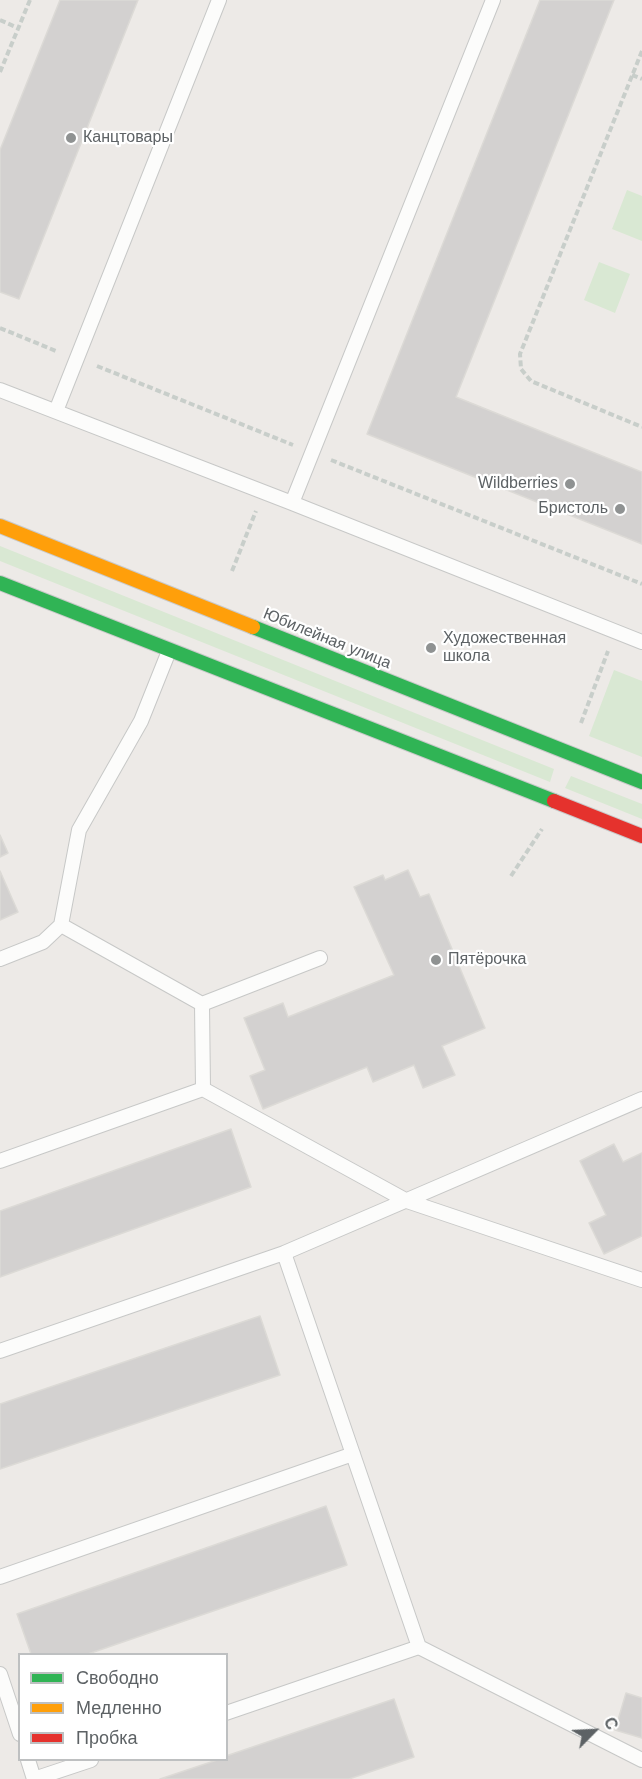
<!DOCTYPE html>
<html>
<head>
<meta charset="utf-8">
<style>
  body { margin:0 }
  #map { position:relative; width:642px; height:1779px; overflow:hidden; background:#edeae7; font-family:Helvetica,sans-serif }
  canvas { display:block }
  .legend { position:absolute; left:18px; top:1653px; width:210px; height:108px; box-sizing:border-box; background:#fff; border:2px solid #bec0c1; margin:0; padding:8px 10px; list-style:none; font-size:18px; color:#5d6265 }
  .legend li { display:flex; align-items:center; gap:12px; height:30px }
  .legend b { width:30px; border:2px solid #bec0c1 }
  .north { position:absolute; left:564px; top:1701px; width:60px; height:60px; -webkit-text-stroke:4px #fff; paint-order:stroke; rotate:66deg; font-size:16px; font-weight:700; line-height:24px; text-align:center; color:#5d6265 }
  .north::after { content:''; display:block; margin:auto; width:21px; height:27px; background:#5d6265; clip-path:polygon(50% 0,100% 100%,50% 72%,0 100%) }
</style>
</head>
<body>
<div id="map">
<canvas width="642" height="1779"></canvas>
<ul class="legend">
<li><b style="height:8px;background:#30b455"></b>Свободно</li>
<li><b style="height:8px;background:#ff9f0a"></b>Медленно</li>
<li><b style="height:8px;background:#e5322d"></b>Пробка</li>
</ul>
<div class="north">С</div>
</div>
<script>
const ctx = document.querySelector('canvas').getContext('2d');
ctx.lineJoin = 'round';
function fill(path, color) {
  ctx.fillStyle = color;
  ctx.fill(path, 'evenodd');
}
function toPath(rows) {
  const path = new Path2D();
  for (const r of rows) {
    path.moveTo(r[0], r[1]);
    for (let i = 2; i < r.length; i += 2) path.lineTo(r[i], r[i + 1]);
  }
  return path;
}
function stroke(path, color, width, dash) {
  ctx.strokeStyle = color;
  ctx.lineWidth = width;
  ctx.lineCap = dash ? 'butt' : 'round';
  ctx.setLineDash(dash || []);
  ctx.stroke(path);
}
function drawText(font, color, halo, rows, align = 'center') {
  ctx.font = font + ' Helvetica,sans-serif';
  ctx.lineWidth = 4.5;
  ctx.setLineDash([]);
  ctx.textBaseline = 'middle';
  ctx.strokeStyle = halo;
  ctx.fillStyle = color;
  for (const [text, x, y, turn = 0] of rows) {
    ctx.save();
    ctx.translate(x, y);
    ctx.rotate((+turn || 0) * Math.PI / 180);
    ctx.textAlign = isNaN(turn) ? turn : align;
    if (halo) ctx.strokeText(text, 0, 0);
    ctx.fillText(text, 0, 0);
    ctx.restore();
  }
}
fill(toPath([
  [627,190,642,196,642,241,612,229],
  [599,262,630,274,615,313,584,300],
  [0,546,554,769,550,782,0,561],
  [614,670,642,681,642,757,589,736],
  [571,776,642,804,642,819,565,788]
]), '#d9e8d3');
const building = toPath([
  [60,0,138,0,19,299,0,292,0,150,60,0],
  [540,0,614,0,456,397,642,472,642,544,367,434,540,0],
  [0,835,8,853,0,857,0,835],
  [408,870,420,897,429,894,485,1028,442,1046,455,1075,423,1088,414,1065,373,1082,367,1067,263,1109,250,1076,265,1070,244,1018,283,1003,288,1017,394,975,354,887,383,875,385,880,408,870],
  [0,871,18,912,0,920,0,871],
  [231,1129,251,1187,0,1277,0,1211,231,1129],
  [614,1144,623,1162,642,1153,642,1236,604,1254,589,1223,606,1215,580,1161,614,1144],
  [260,1316,280,1375,0,1469,0,1404,260,1316],
  [326,1506,347,1565,88,1654,31,1654,17,1614,326,1506],
  [626,1693,642,1698,642,1738,615,1730,626,1693],
  [394,1699,414,1757,349,1779,160,1779,217,1760,226,1760,226,1756,394,1699]
]);
fill(building, '#d3d1d0');
stroke(building, '#dcdad6', 1.5);
const lane = toPath([
  [493,0,292,503,642,642],
  [0,390,292,503],
  [56,411,219,0],
  [61,925,202,1004],
  [0,959,43,942,61,925,79,830,141,721,169,651],
  [203,1089,407,1201,642,1280],
  [0,1161,203,1089,202,1004,320,958],
  [0,1351,284,1253,642,1099],
  [0,1577,353,1454],
  [419,1647,642,1760],
  [0,1674,20,1734],
  [226,1713,419,1647,284,1253],
  [28,1760,34,1779],
  [34,1779,91,1760]
]);
const fast = toPath([
  [0,583,554,801],
  [253,627,642,782]
]);
const slow = toPath([
  [0,526,253,627]
]);
const jam = toPath([
  [554,801,642,836]
]);
stroke(lane, '#c7c8c7', 16);
stroke(fast, '#c9c9c9', 16);
stroke(slow, '#c9c9c9', 16);
stroke(jam, '#c9c9c9', 16);
stroke(toPath([
  [0,20,18,28],
  [642,51,520,354,521,369,531,381,642,427],
  [0,72,30,0],
  [632,75,642,79],
  [0,328,56,351],
  [97,366,293,445],
  [331,460,642,584],
  [232,571,256,511],
  [581,723,608,651],
  [511,876,542,829]
]), '#c8ceca', 4, [6, 3]);
stroke(lane, '#fcfcfb', 14);
stroke(fast, '#30b455', 14);
stroke(slow, '#ff9f0a', 14);
stroke(jam, '#e5322d', 14);
for (const [x, y, r, color] of [
  [71,138,6,"#8f9292"],
  [570,484,6,"#8f9292"],
  [620,509,6,"#8f9292"],
  [431,648,6,"#8f9292"],
  [436,960,6,"#8f9292"]
]) {
  const dot = new Path2D();
  dot.arc(x, y, r, 0, 2 * Math.PI);
  ctx.fillStyle = color;
  ctx.fill(dot);
  stroke(dot, '#fff', 2);
}
drawText('16px', '#5d6265', '#fff', [
  ["Канцтовары",83,138],
  ["Wildberries",558,484,"right"],
  ["Бристоль",608,509,"right"],
  ["Художественная",443,639],
  ["школа",443,657],
  ["Пятёрочка",448,960]
], 'left');
drawText('16px', '#5d6265', '#fff', [
  ["Юбилейная улица",327,639,22]
]);
</script>
</body>
</html>
